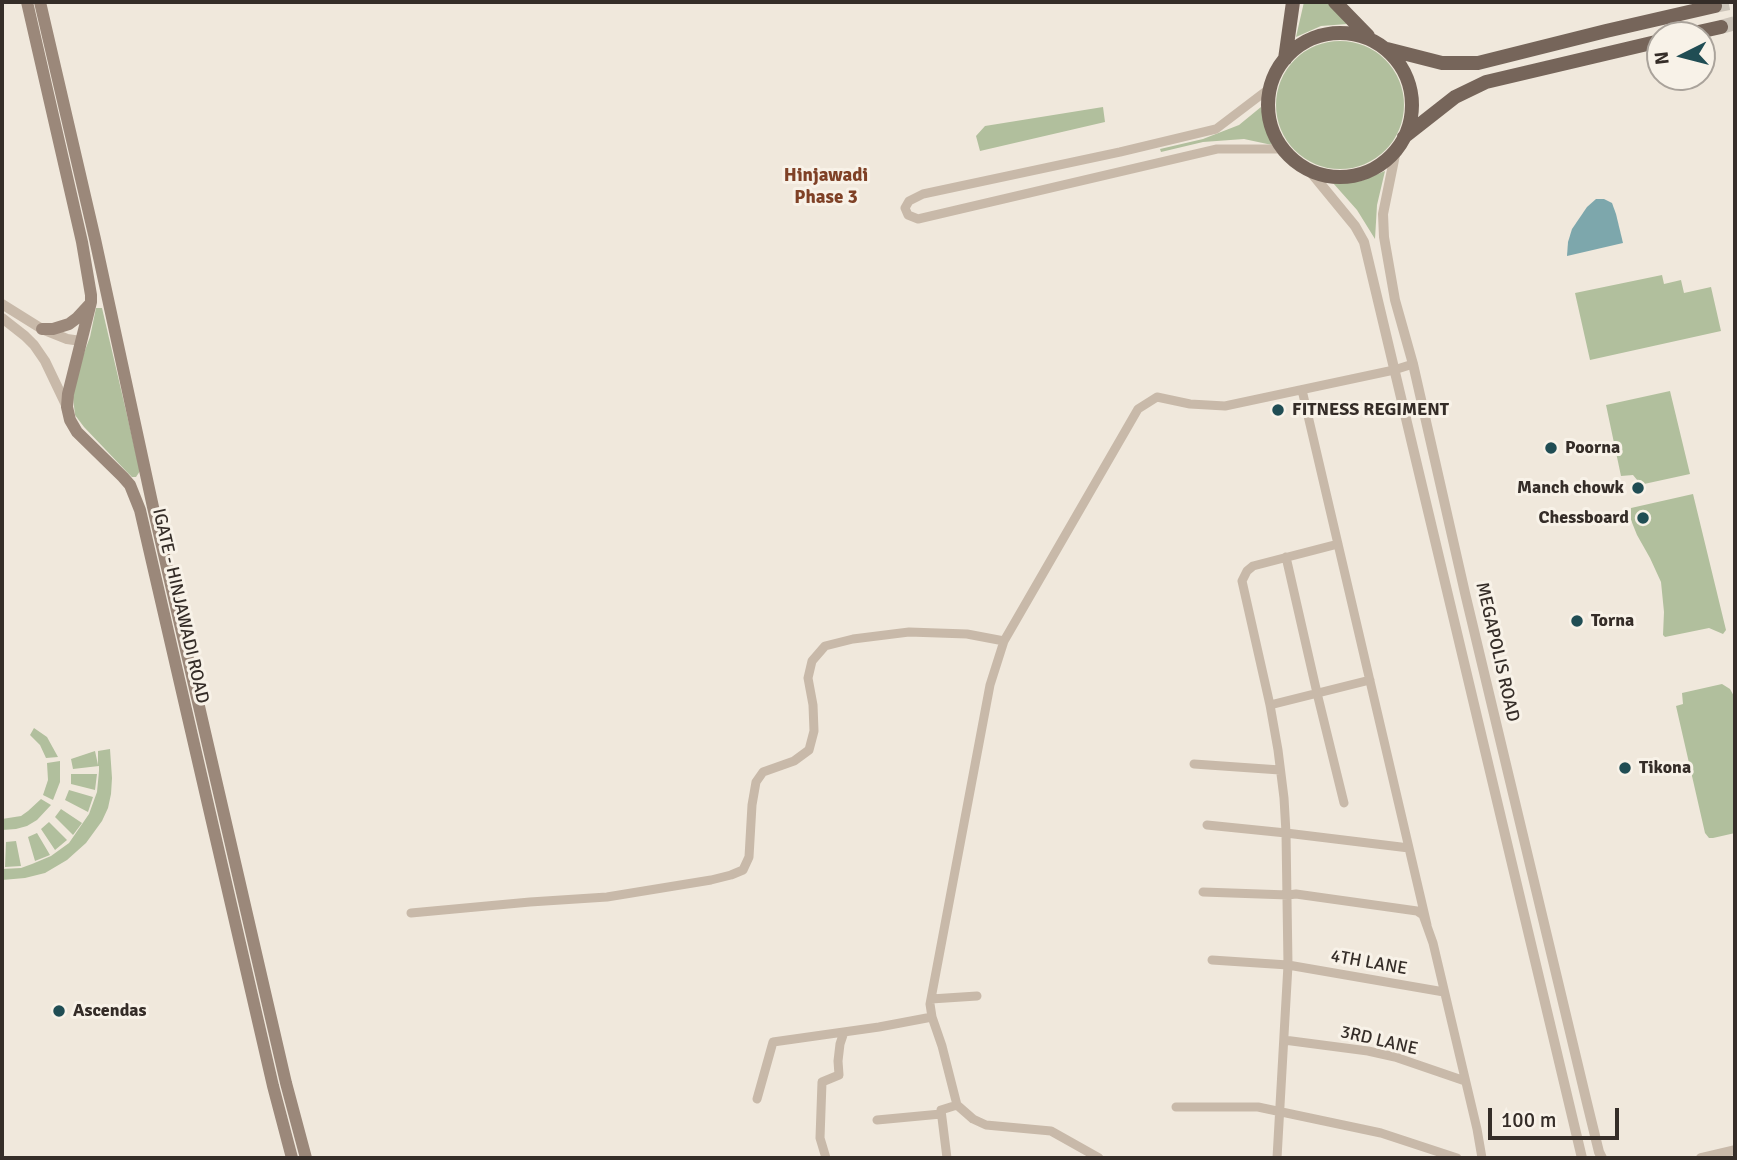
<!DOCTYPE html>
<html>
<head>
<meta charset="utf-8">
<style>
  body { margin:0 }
  #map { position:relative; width:1737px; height:1160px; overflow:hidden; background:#f0e8dc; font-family:Signika,sans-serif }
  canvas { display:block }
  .frame { position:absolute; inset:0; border:4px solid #352d28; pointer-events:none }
  .north { position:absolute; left:1646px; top:21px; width:70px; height:70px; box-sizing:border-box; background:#f8f2e8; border:2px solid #aaa39b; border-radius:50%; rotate:264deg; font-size:19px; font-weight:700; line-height:28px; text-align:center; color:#352d28 }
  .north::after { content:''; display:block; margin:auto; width:24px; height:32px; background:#204d54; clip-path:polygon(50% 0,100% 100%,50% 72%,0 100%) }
  .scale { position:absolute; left:1488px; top:1108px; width:131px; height:32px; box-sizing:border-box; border:4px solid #352d28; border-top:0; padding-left:9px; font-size:21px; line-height:24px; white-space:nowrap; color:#352d28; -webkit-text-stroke:5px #f8f2e8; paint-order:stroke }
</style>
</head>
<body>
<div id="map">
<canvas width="1737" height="1160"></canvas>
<div class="frame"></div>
<div class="north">N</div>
<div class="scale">100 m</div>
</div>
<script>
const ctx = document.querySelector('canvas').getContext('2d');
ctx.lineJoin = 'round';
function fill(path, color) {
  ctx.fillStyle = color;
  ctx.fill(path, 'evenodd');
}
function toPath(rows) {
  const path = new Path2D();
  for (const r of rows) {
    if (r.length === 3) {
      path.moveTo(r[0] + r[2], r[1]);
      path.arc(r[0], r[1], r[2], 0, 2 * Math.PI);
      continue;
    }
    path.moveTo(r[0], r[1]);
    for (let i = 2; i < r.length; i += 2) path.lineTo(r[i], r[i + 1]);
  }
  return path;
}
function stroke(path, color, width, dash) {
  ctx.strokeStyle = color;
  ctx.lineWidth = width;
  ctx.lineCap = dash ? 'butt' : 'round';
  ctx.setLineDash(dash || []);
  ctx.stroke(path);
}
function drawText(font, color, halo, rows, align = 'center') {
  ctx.font = font + ' Signika,sans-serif';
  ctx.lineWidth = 6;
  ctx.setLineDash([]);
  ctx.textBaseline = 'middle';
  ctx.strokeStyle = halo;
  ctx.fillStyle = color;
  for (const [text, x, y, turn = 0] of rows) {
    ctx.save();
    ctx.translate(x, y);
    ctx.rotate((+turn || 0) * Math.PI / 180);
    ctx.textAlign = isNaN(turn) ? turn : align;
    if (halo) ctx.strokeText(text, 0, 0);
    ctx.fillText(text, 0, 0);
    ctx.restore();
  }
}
fill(toPath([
  [1304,2,1329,2,1347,24,1321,26,1296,37],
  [1340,105,64],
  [1103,107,1105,122,980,151,976,136,985,126],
  [1261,107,1265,126,1272,145,1244,139,1203,142,1161,152,1160,149,1203,139,1239,125],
  [1385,171,1377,205,1375,239,1357,210,1333,183,1361,181],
  [1662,275,1664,284,1681,280,1684,293,1711,287,1721,331,1590,360,1575,293],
  [96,308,102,308,140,471,136,477,132,477,125,470,84,427,75,415,73,397,75,377,90,337],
  [1670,391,1690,474,1644,484,1638,481,1633,475,1621,476,1606,405],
  [1693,494,1726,630,1723,634,1709,628,1665,637,1663,635,1664,612,1661,582,1650,558,1637,535,1631,520,1631,508],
  [1722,684,1730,689,1735,698,1735,833,1713,838,1709,838,1705,833,1676,706,1683,704,1682,693],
  [34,728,47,737,58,757,46,758,40,745,30,735],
  [110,749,112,778,111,794,108,808,102,821,86,843,67,860,45,873,25,878,2,880,2,869,21,868,32,864,51,856,69,843,89,814,97,792,99,771,99,766,73,769,71,759,95,751,98,765,98,751],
  [60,761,60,782,53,800,43,795,48,780,47,763],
  [71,774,97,774,95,790,71,784],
  [69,790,93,797,88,812,65,800],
  [41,799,51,805,37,820,27,826,16,829,2,830,2,819,21,816,28,811],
  [61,809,82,823,73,835,55,817],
  [49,822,67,840,55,850,41,829],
  [37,833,50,855,35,861,28,837],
  [16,841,21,866,5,867,6,842]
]), '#b1bf9d');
fill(toPath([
  [1596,199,1604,199,1612,203,1616,214,1623,243,1567,256,1568,242,1572,229,1587,207]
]), '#7da7ac');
stroke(toPath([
  [1715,6,1735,2],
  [1721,27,1735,23]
]), '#cbc3b8', 14, [14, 7]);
stroke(toPath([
  [1270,88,1216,129,1120,152,923,194,909,201,905,208,908,215,918,219,1217,149,1284,149],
  [1302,390,1427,925],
  [1338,544,1253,566,1247,571,1242,581,1270,705,1278,750,1284,798,1286,833,1409,848],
  [1286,557,1317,693,1344,803],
  [1270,705,1370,680],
  [1194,764,1280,770],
  [1207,825,1286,833,1288,965,1277,1158],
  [1203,892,1288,895,1296,894,1417,911,1423,915,1433,943,1477,1129,1482,1158],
  [411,913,530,902,607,897,711,880,731,875,743,870,749,857,752,805,756,782,763,772,794,761,809,750,814,731,813,705,808,678,812,661,825,646,853,639,909,632,967,634,1004,641],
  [1212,960,1288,965,1444,992],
  [931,999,977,996],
  [1284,1040,1368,1051,1395,1057,1465,1081],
  [757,1099,773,1042,879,1027,932,1017],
  [1176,1107,1258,1107,1381,1133,1457,1158],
  [877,1120,941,1114],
  [826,1158,820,1138,822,1082,839,1075,838,1061,840,1044,844,1032],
  [947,1158,941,1110,957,1105],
  [1099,1158,1051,1131,986,1125,973,1119,957,1105,942,1046,932,1017,930,1004,990,685,1004,641,1138,409,1157,397,1190,404,1225,406,1394,370,1413,364]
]), '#c8b9a9', 9);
stroke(toPath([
  [1396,150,1383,214,1384,237,1395,300,1413,364,1465,593,1587,1103,1599,1152,1602,1158],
  [1309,170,1355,226,1364,242,1582,1158],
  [2,304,42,329,67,339,81,341],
  [2,318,25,336,34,345,45,361,67,407],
  [1701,1158,1735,1150]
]), '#c8b9a9', 10);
stroke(toPath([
  [27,2,82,242,91,295,91,302,68,394,67,407,70,420,77,432,123,477,130,485,140,510,273,1086,292,1158],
  [40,2,95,239,153,507,286,1083,306,1158],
  [42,329,53,329,69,324,77,318,89,305]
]), '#9b887a', 12);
stroke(toPath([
  [1335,2,1368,36],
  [1340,105,72],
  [1685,35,1721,27],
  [1387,49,1442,63,1478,63,1606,31,1715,6],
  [1285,59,1293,2],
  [1404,137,1455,97,1486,82,1660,41]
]), '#76655a', 14);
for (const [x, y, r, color] of [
  [1278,410,7,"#204d54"],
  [1551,448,7,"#204d54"],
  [1638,488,7,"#204d54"],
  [1643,518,7,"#204d54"],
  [1577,621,7,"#204d54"],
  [1625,768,7,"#204d54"],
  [59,1011,7,"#204d54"]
]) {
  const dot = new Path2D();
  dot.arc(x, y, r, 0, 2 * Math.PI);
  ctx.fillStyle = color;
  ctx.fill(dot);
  stroke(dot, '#f8f2e8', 2.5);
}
drawText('bold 18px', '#352d28', '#f8f2e8', [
  ["FITNESS REGIMENT",1292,410],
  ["Poorna",1565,448],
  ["Manch chowk",1624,488,"right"],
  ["Chessboard",1629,518,"right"],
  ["Torna",1591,621],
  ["Tikona",1639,768],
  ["Ascendas",73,1011]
], 'left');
drawText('18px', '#352d28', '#f8f2e8', [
  ["IGATE - HINJAWADI ROAD",180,606,77],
  ["MEGAPOLIS ROAD",1497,652,77],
  ["4TH LANE",1369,963,10],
  ["3RD LANE",1379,1041,13]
]);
drawText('bold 19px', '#7f4126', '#f8f2e8', [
  ["Hinjawadi",826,176],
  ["Phase 3",826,198]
]);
</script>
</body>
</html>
